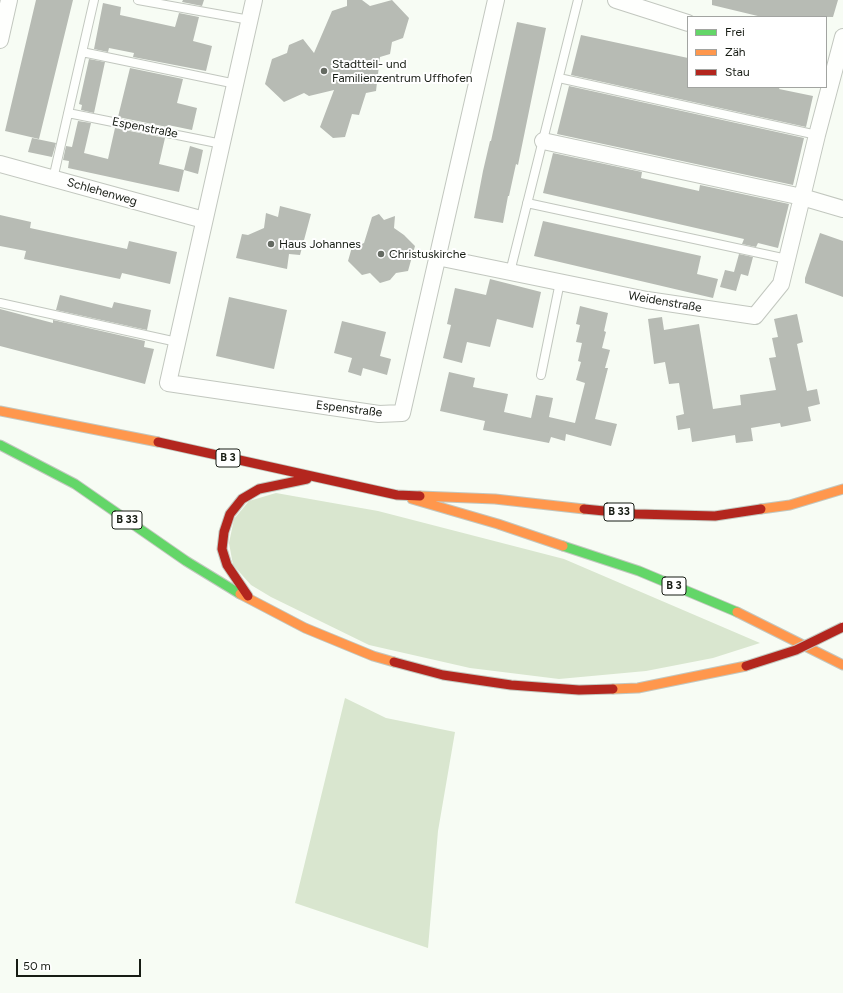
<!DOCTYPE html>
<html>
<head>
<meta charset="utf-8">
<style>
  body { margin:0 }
  #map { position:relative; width:843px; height:993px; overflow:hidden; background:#f7fcf4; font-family:Figtree,sans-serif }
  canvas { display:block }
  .legend { position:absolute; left:687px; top:16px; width:140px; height:72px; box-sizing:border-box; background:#fff; border:1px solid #a2a4a1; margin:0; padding:5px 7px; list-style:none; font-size:12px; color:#171c14 }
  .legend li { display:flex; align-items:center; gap:8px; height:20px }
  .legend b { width:20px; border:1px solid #a2a4a1 }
  .scale { position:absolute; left:16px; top:959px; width:125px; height:18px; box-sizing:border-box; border:2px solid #171c14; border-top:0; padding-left:5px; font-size:12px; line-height:14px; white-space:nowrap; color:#171c14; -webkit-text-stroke:3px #fff; paint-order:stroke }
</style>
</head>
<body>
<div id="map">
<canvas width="843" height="993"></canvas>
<ul class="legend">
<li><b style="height:5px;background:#63d668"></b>Frei</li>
<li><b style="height:5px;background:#ff974d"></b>Zäh</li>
<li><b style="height:5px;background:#b3261e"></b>Stau</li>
</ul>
<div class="scale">50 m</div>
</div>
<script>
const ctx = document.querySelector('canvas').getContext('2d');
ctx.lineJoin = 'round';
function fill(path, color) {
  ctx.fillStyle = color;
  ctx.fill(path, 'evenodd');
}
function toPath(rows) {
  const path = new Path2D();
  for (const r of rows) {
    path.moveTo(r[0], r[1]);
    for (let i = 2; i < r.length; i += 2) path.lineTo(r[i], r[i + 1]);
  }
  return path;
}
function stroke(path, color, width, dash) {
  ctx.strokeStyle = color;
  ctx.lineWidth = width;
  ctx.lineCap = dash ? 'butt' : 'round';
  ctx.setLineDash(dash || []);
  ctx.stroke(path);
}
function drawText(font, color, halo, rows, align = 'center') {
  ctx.font = font + ' Figtree,sans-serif';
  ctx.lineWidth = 4;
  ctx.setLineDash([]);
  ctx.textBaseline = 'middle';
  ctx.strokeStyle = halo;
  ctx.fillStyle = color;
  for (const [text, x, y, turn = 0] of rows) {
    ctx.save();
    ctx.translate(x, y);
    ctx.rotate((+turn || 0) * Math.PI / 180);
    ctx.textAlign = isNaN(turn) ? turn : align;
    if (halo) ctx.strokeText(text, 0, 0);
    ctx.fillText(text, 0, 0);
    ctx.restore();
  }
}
fill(toPath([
  [276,493,378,511,564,559,760,643,713,658,646,671,559,679,470,668,369,645,271,597,251,585,233,565,229,543,234,519,249,501],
  [345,698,386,718,455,732,438,831,428,948,295,903]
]), '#d9e6cf');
fill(toPath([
  [36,0,73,0,39,139,5,131],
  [183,0,204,0,202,6,182,2],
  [347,0,362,0,370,6,392,0,409,18,403,38,392,42,390,54,380,57,376,91,366,93,359,115,352,114,345,137,333,138,320,127,334,90,309,96,304,93,284,102,265,84,272,59,287,53,289,45,303,39,314,53,332,11,347,6],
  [712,0,838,0,833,17,762,17,712,5],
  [103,3,121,7,120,15,175,27,179,13,199,17,193,41,212,46,206,71,133,57,134,53,109,48,108,52,94,49],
  [517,22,546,28,518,165,516,164,509,196,508,196,503,223,474,218,483,171,490,141,491,141],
  [581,35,688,58,688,87,780,87,779,89,813,96,806,127,571,75],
  [89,59,105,62,94,113,81,110,82,105,79,104],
  [130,68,183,79,177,103,197,108,192,130,168,125,167,127,118,117],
  [569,86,804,138,793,185,557,134],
  [78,121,91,123,84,153,108,159,115,128,165,138,159,164,184,170,179,192,68,168,69,161,63,160,66,146,72,147],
  [32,138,56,143,52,157,28,152],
  [190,146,203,150,198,174,184,170],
  [553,153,642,172,641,178,699,191,700,185,789,204,778,248,758,243,756,247,742,244,744,239,543,193],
  [280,206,311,214,300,255,289,254,287,269,236,258,242,234,248,235,264,228,266,213,278,217],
  [379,214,384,220,395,216,394,228,404,235,415,246,408,271,396,273,390,280,380,283,370,273,362,275,348,261,352,247,364,243,372,217],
  [0,215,31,222,30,228,127,249,129,241,177,252,170,284,122,273,120,279,24,259,26,251,0,246],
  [543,221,701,256,697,274,718,279,713,298,534,256],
  [820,233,843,241,843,297,805,283,805,278],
  [739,254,753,257,748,276,741,274,736,291,720,287,725,270,734,272],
  [490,279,541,292,533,328,497,319,490,347,467,342,462,363,443,358,451,325,447,324,455,288,486,295],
  [60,295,112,308,114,302,151,310,147,330,56,310],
  [229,297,287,310,274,369,216,356],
  [580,306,608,313,604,331,606,332,602,348,610,350,605,368,608,368,595,419,617,424,611,446,566,434,565,441,551,437,549,443,483,430,485,421,440,411,449,372,475,378,473,387,508,394,504,412,531,418,536,395,553,398,549,417,575,423,585,383,576,380,581,362,578,361,582,343,576,342,580,325,576,324],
  [0,309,53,323,53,320,145,341,144,347,154,349,145,384,0,346],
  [797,314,803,342,797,344,807,391,817,389,820,404,808,407,811,421,781,427,780,423,751,428,753,441,736,443,735,435,692,442,690,428,678,430,676,416,684,414,679,383,669,384,665,362,654,364,648,319,662,317,664,330,699,324,713,409,741,405,740,395,776,390,769,358,776,357,772,338,778,337,774,319],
  [342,321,386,332,380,356,391,359,387,375,363,368,361,376,348,372,352,358,334,353]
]), '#b7bbb4');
const lane = toPath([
  [138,0,250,20],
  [82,52,236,84],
  [559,78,817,135],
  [68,113,222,144],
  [53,179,94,0],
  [527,203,787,259],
  [510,272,578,0],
  [0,303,177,342],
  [541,375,560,282]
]);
const street = toPath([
  [254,0,168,383,379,414,402,413,496,0],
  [616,0,688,23],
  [0,40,9,0],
  [543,141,802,197,843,209],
  [0,164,204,220],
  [437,257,647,300,755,316,781,284,817,135,843,37]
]);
const fast = toPath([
  [0,445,75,484,186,561,240,594],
  [563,546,639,571,737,612]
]);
const slow = toPath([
  [0,411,158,442],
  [420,496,495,499,584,509],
  [412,499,498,524,563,546],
  [761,509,790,505,843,489],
  [240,594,305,628,373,656,394,662],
  [737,612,843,665],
  [613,689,638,688,746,666]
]);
const jam = toPath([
  [158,442,397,495,420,496],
  [584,509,635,514,715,516,761,509],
  [248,596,227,565,222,549,224,532,230,514,242,499,259,489,307,479],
  [394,662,443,675,511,685,579,690,613,689]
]);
stroke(lane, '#c2c7bf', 10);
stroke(street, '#c2c7bf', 18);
stroke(fast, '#c2c7bf', 11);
stroke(slow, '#c2c7bf', 11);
stroke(jam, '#c2c7bf', 11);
stroke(lane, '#fefffd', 8);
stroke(street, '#fefffd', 16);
stroke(fast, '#63d668', 9);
stroke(slow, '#ff974d', 9);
stroke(jam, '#b3261e', 9);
const jamBridge = toPath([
  [746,666,796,650,843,627]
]);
stroke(jamBridge, '#c2c7bf', 11, []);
stroke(jamBridge, '#b3261e', 9);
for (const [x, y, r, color] of [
  [324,71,4,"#656a62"],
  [271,244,4,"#656a62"],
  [381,254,4,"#656a62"]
]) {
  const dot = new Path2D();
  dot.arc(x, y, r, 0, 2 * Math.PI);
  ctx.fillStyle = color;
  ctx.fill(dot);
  stroke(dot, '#fff', 1.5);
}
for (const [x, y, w] of [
  [228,458,24],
  [619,512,30],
  [127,520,30],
  [674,586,24]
]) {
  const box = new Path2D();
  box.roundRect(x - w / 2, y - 9, w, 18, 3);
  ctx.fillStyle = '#fff';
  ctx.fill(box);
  stroke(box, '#171c14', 1);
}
drawText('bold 11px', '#171c14', null, [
  ["B 3",228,458],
  ["B 33",619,512],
  ["B 33",127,520],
  ["B 3",674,586]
]);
drawText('12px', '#171c14', '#fff', [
  ["Stadtteil- und",332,64],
  ["Familienzentrum Uffhofen",332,78],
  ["Haus Johannes",279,244],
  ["Christuskirche",389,254]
], 'left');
drawText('12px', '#171c14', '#fff', [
  ["Espenstraße",145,128,11],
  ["Schlehenweg",102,192,16],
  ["Weidenstraße",665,302,10],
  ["Espenstraße",349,409,7]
]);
</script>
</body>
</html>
